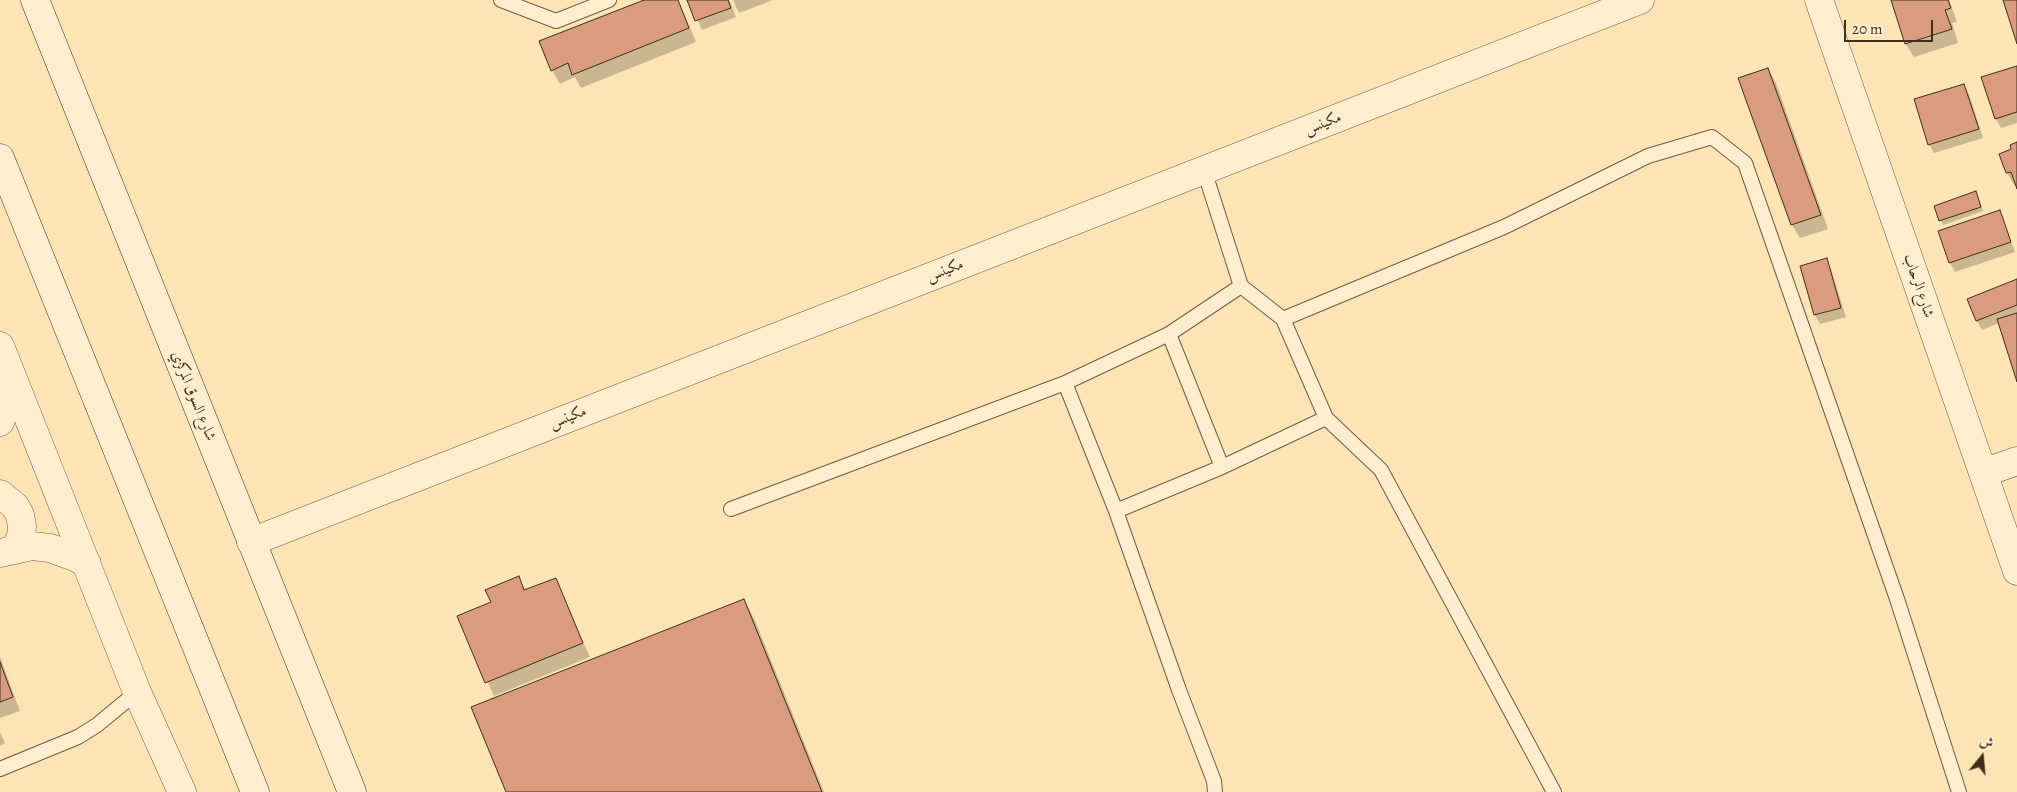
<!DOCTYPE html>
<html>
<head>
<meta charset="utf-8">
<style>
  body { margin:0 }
  #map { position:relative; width:2017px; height:792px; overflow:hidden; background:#fde4b4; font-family:Alegreya,Amiri,serif }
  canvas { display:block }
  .north { position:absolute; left:1957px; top:732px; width:50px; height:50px; -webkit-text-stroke:4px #feedce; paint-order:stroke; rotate:17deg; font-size:14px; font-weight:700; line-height:20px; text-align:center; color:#432d1f }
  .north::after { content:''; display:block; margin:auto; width:18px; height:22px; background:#432d1f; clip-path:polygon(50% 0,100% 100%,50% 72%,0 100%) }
  .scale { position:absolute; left:1844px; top:20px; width:89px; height:22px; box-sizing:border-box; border:2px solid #432d1f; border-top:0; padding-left:6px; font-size:15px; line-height:18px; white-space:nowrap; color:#432d1f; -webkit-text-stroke:4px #feedce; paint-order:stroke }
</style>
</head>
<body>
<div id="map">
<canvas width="2017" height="792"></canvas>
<div class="north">ش</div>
<div class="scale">20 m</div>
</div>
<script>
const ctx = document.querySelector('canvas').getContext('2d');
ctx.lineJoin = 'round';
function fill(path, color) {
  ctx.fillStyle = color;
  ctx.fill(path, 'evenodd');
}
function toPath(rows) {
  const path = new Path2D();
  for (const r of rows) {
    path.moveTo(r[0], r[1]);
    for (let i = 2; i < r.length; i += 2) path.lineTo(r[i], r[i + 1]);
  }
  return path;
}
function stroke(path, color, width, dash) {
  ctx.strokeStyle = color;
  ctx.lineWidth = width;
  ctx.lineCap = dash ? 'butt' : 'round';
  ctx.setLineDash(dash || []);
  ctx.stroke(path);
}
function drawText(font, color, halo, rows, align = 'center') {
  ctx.font = font + ' Alegreya,Amiri,serif';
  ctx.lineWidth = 4;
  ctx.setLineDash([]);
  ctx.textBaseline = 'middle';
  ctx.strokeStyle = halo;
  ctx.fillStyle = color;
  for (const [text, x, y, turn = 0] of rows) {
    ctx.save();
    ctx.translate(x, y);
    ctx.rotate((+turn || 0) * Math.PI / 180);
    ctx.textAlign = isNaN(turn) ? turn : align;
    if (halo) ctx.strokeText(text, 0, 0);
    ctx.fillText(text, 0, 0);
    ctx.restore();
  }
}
fill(toPath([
  [647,0,678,0,696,42,581,88,575,77,560,84,552,70],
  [689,0,729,0,736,17,702,30],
  [733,0,773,0,739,13],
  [1892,0,1949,0,1957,22,1952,23,1958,43,1914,57,1906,44],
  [2017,67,2017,123,2001,128,1996,119],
  [1768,69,1776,83,1828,229,1800,238,1792,225,1740,79],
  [1964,85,1969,94,1983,138,1934,153,1929,144],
  [2017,143,2017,186,2015,186,2007,173],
  [1978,197,1983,211,1943,225,1935,207],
  [2000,211,2015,252,1955,272,1950,263],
  [1826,260,1831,269,1846,317,1820,324,1815,315,1801,267],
  [2017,280,2017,377,1999,323,1982,330,1977,321],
  [518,578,526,591,555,579,590,657,494,696,459,617,493,603],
  [744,600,754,618,824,792,507,792],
  [0,657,20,711,0,718],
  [0,732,5,743,0,746]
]), '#0003');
const building = toPath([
  [644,0,678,0,689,28,572,75,568,63,551,71,539,41,644,0],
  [687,0,728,0,731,8,695,21,687,0],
  [1891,0,1948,0,1951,8,1945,10,1952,29,1905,44,1891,0],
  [2003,0,2017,0,2017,44,2003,0],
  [2017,66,2017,112,1995,119,1981,77,2017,66],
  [1768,68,1821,215,1791,225,1738,78,1768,68],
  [1964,84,1979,129,1928,145,1914,99,1964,84],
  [2017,142,2017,189,2011,172,2006,173,1999,154,2011,149,2010,145,2017,142],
  [1976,191,1981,207,1939,221,1934,206,1976,191],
  [2000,210,2011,242,1949,263,1938,231,2000,210],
  [1827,258,1841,308,1814,315,1800,266,1827,258],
  [2017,279,2017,305,1976,321,1967,299,2017,279],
  [2017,313,2017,382,1997,319,2017,313],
  [519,576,524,590,556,578,583,643,485,683,457,616,491,602,485,590,519,576],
  [744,599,822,792,506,792,471,707,744,599],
  [0,662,13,697,0,702,0,662]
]);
fill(building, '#da9c7e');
stroke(building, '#432d1f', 1);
const lane = toPath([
  [501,0,556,21,609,0],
  [1204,170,1241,286,1283,319,1326,418,1381,470,1554,792],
  [1283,319,1504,227,1648,156,1712,137,1745,163,1897,599,1959,792],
  [1065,383,1116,511,1179,690,1214,781,1215,792],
  [1222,467,1326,418],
  [731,509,1065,383,1169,334,1241,286],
  [1116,511,1222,467,1169,334],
  [0,769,78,737,97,725,137,692]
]);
const street = toPath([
  [1819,0,2017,571],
  [0,346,137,692,182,792],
  [0,422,6,404,8,371],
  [1983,473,2017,461],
  [0,494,15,506,20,515,22,526,21,537,15,548],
  [251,542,1640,0],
  [0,553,32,546,50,548,75,557,87,564]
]);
const secondary = toPath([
  [35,0,352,792],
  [0,158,255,792]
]);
stroke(lane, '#725b44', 16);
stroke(street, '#725b44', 29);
stroke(secondary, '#432d1f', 29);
stroke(lane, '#feedce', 14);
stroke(street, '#feedce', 28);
stroke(secondary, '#feedce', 28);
drawText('15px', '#432d1f', '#feedce', [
  ["مكينس",1323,124,-21],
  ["مكينس",945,271,-21],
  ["شارع الرحاب",1918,286,71],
  ["شارع السوق المركزي",193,396,68],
  ["مكينس",568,418,-21]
]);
</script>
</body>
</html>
